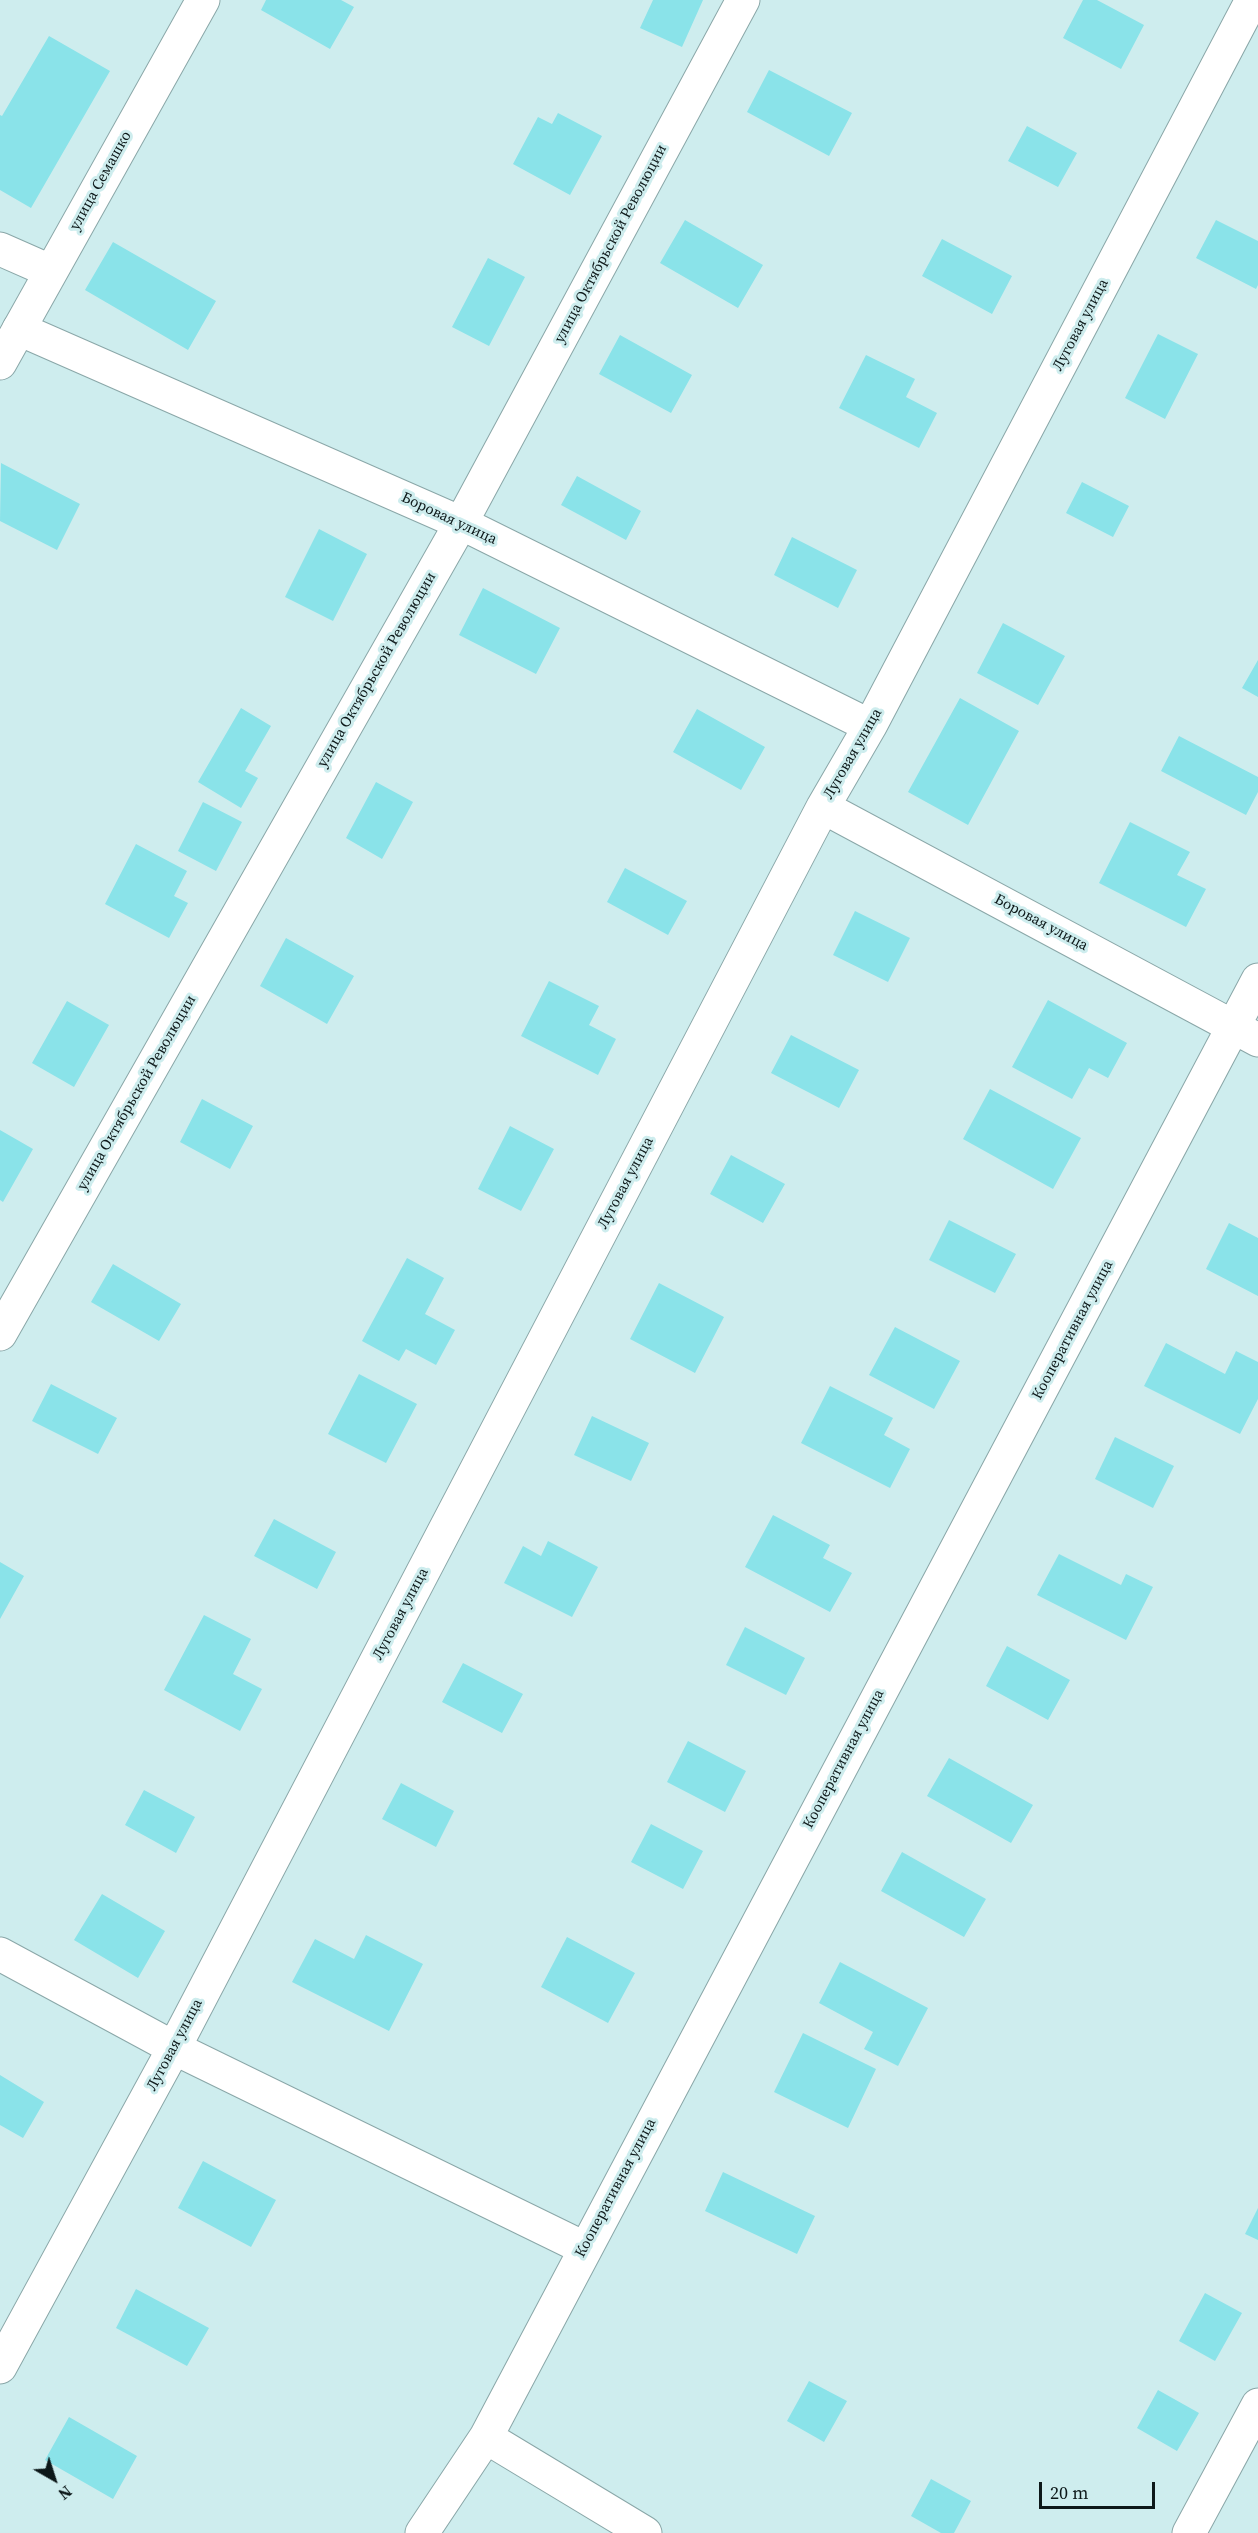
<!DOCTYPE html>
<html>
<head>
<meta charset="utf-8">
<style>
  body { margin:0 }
  #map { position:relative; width:1258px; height:2533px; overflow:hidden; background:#ceedee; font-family:"Source Serif 4",serif }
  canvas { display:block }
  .north { position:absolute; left:24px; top:2449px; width:60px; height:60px; -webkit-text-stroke:4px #ceedee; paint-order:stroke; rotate:141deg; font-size:16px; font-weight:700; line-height:24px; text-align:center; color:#0d1819 }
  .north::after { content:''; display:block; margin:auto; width:21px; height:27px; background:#0d1819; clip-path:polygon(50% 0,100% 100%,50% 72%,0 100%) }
  .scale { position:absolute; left:1039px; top:2482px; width:116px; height:27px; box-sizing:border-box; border:3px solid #0d1819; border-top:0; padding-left:8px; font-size:18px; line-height:21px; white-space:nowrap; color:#0d1819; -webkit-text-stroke:4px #ceedee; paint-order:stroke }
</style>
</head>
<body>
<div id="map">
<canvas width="1258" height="2533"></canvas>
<div class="north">N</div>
<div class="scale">20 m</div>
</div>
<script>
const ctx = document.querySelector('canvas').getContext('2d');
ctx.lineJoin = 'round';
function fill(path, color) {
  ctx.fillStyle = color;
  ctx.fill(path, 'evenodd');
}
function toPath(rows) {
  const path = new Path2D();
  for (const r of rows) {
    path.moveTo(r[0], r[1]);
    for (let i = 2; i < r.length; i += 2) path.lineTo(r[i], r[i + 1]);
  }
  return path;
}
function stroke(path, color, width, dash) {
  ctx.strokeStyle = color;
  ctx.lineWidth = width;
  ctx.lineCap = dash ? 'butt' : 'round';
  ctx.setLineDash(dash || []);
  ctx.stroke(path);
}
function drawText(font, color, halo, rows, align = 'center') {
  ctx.font = font + ' "Source Serif 4",serif';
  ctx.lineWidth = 6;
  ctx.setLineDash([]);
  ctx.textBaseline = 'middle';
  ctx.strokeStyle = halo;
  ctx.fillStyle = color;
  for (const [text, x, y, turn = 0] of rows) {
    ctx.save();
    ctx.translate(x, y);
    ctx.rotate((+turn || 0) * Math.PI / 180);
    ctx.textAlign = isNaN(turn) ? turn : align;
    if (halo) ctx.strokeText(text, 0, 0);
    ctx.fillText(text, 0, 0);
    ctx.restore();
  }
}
fill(toPath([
  [266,0,341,0,354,7,330,49,261,10],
  [653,0,703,0,682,47,640,28],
  [1083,0,1097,0,1144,25,1121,69,1063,38],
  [49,36,110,71,31,208,0,190,0,115,2,116],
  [769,70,852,113,829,156,747,112],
  [558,113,602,136,570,195,513,164,538,117,552,124],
  [1027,126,1077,153,1058,187,1008,161],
  [685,220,763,265,738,308,660,263],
  [1216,220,1258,241,1258,285,1256,289,1196,258],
  [942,239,1012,276,992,314,922,276],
  [113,242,216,301,188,350,85,290],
  [488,258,525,277,489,346,452,327],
  [1158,334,1198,354,1165,419,1125,398],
  [620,335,692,375,671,413,599,374],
  [866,355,915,379,906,397,937,413,919,448,839,408],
  [1,463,80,504,57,550,0,521],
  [577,476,641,511,626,540,561,505],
  [1082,482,1129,506,1113,537,1066,513],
  [319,529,367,554,333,621,285,597],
  [792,537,857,570,838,608,774,575],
  [483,588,560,628,536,674,459,635],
  [1003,623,1065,656,1038,705,977,673],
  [1258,660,1258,697,1242,688],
  [960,698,1019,731,968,825,908,792],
  [241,708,271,726,245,771,258,778,241,808,198,782],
  [697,709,765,747,741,790,673,752],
  [1179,736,1258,777,1258,792,1246,815,1161,771],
  [376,782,413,802,382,859,346,838],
  [203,802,242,822,216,871,178,851],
  [1130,822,1190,852,1177,875,1206,889,1186,927,1099,883],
  [136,844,187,871,174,896,188,903,169,938,105,904],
  [625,868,687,901,668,935,607,902],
  [855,911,910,938,888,982,833,955],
  [286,938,354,976,327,1024,260,986],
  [549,981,599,1006,589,1025,616,1039,598,1075,521,1036],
  [1048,1000,1127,1043,1108,1078,1089,1068,1072,1099,1012,1067],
  [67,1001,109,1025,74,1087,32,1063],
  [791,1035,859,1070,839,1108,771,1073],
  [990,1089,1081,1138,1053,1189,963,1139],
  [202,1099,253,1126,230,1169,180,1142],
  [510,1126,554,1149,521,1211,478,1189],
  [0,1130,33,1149,3,1202,0,1200],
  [731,1155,785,1184,763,1223,710,1194],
  [949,1220,1016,1254,995,1293,929,1260],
  [1229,1223,1258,1238,1258,1296,1206,1269],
  [407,1258,444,1278,425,1314,455,1330,436,1365,406,1349,399,1361,362,1341],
  [113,1264,181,1304,159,1341,91,1302],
  [659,1283,724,1317,695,1373,630,1339],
  [895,1327,960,1361,934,1409,869,1375],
  [1166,1343,1225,1374,1236,1351,1258,1362,1258,1399,1240,1434,1144,1386],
  [359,1374,417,1404,386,1463,328,1434],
  [51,1384,117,1418,98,1454,32,1421],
  [830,1386,893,1418,884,1435,910,1449,890,1488,801,1443],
  [592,1416,649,1443,631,1481,574,1455],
  [1115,1437,1174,1466,1153,1508,1095,1479],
  [773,1515,830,1545,823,1558,852,1573,830,1612,745,1567],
  [274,1519,336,1552,317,1589,254,1556],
  [548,1541,598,1567,572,1617,504,1583,523,1546,541,1556],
  [1059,1554,1121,1585,1126,1574,1153,1587,1126,1640,1037,1595],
  [0,1562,24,1576,0,1619],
  [204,1615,251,1639,233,1674,262,1689,240,1731,164,1690],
  [745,1627,805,1658,786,1695,726,1665],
  [1007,1646,1070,1680,1048,1720,986,1686],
  [463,1663,523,1694,502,1733,442,1702],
  [688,1741,746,1771,725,1812,667,1782],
  [949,1758,1033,1805,1011,1843,927,1796],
  [401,1783,454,1811,436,1847,382,1819],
  [144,1790,195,1817,176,1853,125,1825],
  [651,1824,703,1851,683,1889,631,1862],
  [902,1852,986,1899,964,1937,881,1891],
  [102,1894,165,1931,138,1978,74,1940],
  [366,1935,423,1964,389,2031,292,1982,315,1939,354,1959],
  [567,1937,635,1973,608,2023,541,1987],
  [840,1962,928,2008,898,2066,864,2049,873,2032,819,2003],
  [803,2033,876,2069,848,2128,774,2092],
  [0,2075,44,2102,23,2138,0,2125],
  [203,2161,276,2200,251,2247,178,2208],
  [723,2172,815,2216,797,2254,705,2211],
  [1258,2208,1258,2240,1245,2234],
  [136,2289,209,2328,187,2366,116,2328],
  [1205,2293,1242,2313,1215,2361,1179,2341],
  [809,2381,847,2401,824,2442,787,2421],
  [1158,2390,1199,2413,1177,2451,1137,2428],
  [69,2417,137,2456,113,2499,45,2460],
  [931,2479,971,2501,954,2533,941,2533,911,2516]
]), '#8ae3e9');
const minor = toPath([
  [0,249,50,271],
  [19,329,461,523,870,726],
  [823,807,1258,1040],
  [0,1334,461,523,743,0],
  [0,1954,174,2048,584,2248],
  [0,2367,174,2048,823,807,870,726,1252,0],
  [486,2437,645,2533],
  [422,2533,486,2437,1258,980],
  [1189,2533,1258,2405]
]);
const secondary = toPath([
  [0,363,203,0]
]);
stroke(minor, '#8aa7a8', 35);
stroke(secondary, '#8aa7a8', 35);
stroke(minor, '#fff', 33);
stroke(secondary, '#fff', 33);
drawText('15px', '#0d1819', '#ceedee', [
  ["улица Семашко",101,181,-61],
  ["улица Октябрьской Революции",611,244,-62],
  ["Луговая улица",1081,325,-62],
  ["Боровая улица",449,519,25],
  ["улица Октябрьской Революции",377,670,-60],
  ["Луговая улица",853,754,-60],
  ["Боровая улица",1041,923,28],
  ["улица Октябрьской Революции",137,1093,-60],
  ["Луговая улица",626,1183,-62],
  ["Кооперативная улица",1073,1330,-62],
  ["Луговая улица",401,1614,-62],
  ["Кооперативная улица",844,1759,-62],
  ["Луговая улица",175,2045,-62],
  ["Кооперативная улица",616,2188,-62]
]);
</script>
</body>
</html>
